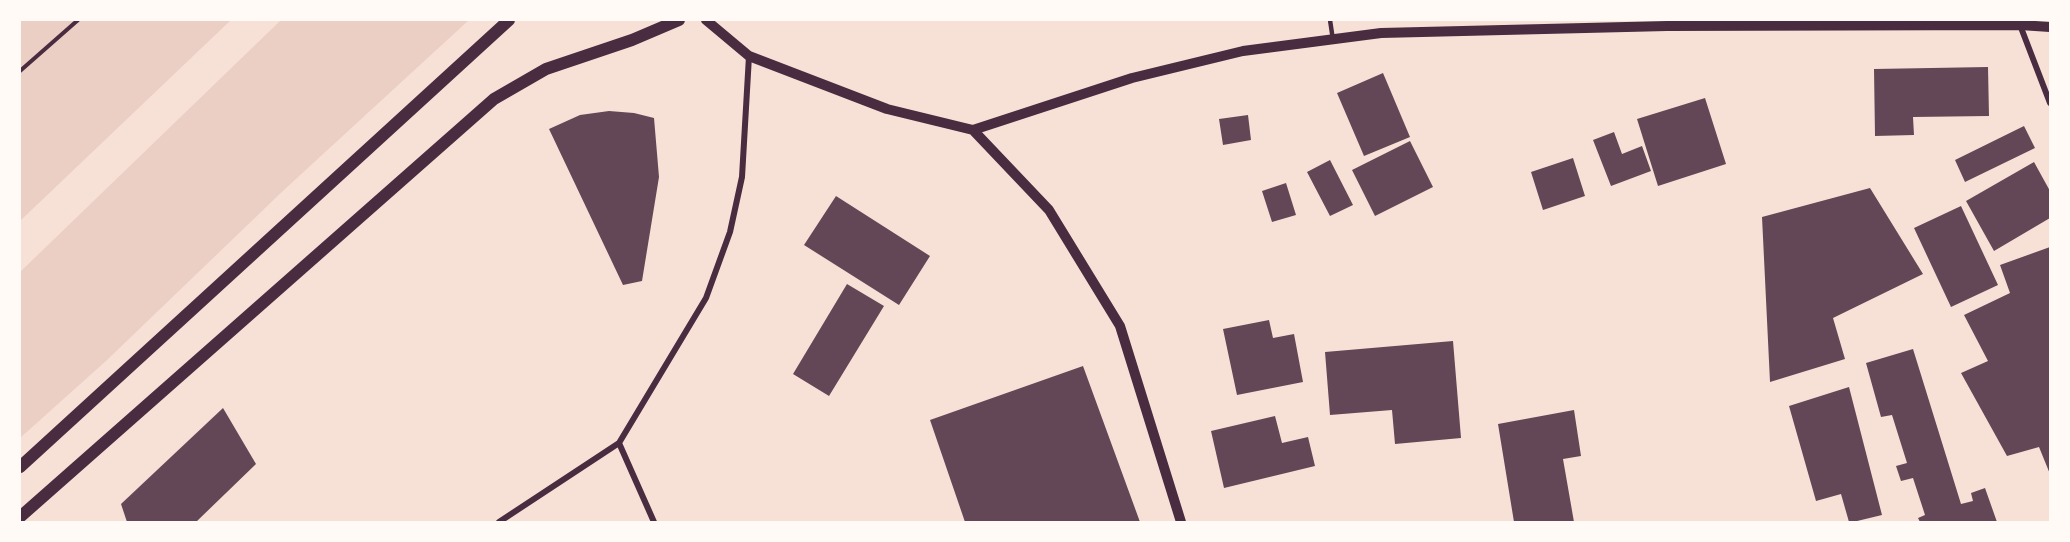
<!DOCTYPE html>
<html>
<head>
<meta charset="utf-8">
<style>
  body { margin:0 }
  #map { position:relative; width:2070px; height:542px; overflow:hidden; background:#f7e1d7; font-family:"Nunito Sans",sans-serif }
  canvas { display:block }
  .frame { position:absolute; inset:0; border:21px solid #fffaf5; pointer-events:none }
</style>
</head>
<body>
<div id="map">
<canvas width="2070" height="542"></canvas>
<div class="frame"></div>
</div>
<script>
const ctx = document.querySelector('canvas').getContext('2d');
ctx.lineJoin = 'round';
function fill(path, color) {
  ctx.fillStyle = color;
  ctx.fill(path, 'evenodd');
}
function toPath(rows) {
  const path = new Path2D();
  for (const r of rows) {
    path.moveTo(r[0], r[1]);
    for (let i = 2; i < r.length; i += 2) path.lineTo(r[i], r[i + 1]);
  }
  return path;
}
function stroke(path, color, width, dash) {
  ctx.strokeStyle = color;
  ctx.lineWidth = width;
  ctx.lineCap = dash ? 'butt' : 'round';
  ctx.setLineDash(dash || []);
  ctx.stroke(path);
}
fill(toPath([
  [20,20,231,20,20,221],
  [281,20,469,20,285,189,106,361,20,438,20,272]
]), '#ebcfc5');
fill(toPath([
  [1988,67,1989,116,1913,117,1914,135,1875,136,1874,69],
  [1383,73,1410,137,1364,156,1337,93],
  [1705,98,1726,164,1658,186,1637,119],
  [609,111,634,113,654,118,659,177,642,281,623,285,549,129,580,115],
  [1248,115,1251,140,1223,145,1219,119],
  [2024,126,2035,148,1965,182,1955,160],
  [1614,132,1622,154,1642,146,1651,171,1611,186,1593,140],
  [1410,141,1433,187,1375,216,1352,170],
  [1573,158,1585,196,1543,210,1531,172],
  [1330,160,1353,205,1330,216,1307,172],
  [2034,162,2050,191,2050,218,1994,251,1966,201],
  [1286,183,1296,215,1272,222,1262,191],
  [1870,188,1923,274,1833,318,1845,359,1770,382,1762,217],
  [836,196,930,256,899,305,804,245],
  [1961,206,1998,285,1951,307,1914,228],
  [2050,247,2050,474,2039,447,2007,456,1961,373,1988,361,1964,315,2010,293,2000,265],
  [847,284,884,306,829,396,793,374],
  [1269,320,1273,338,1294,334,1303,382,1237,395,1223,329],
  [1453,341,1461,438,1395,444,1392,410,1330,415,1325,352],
  [1913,349,1961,504,1973,501,1971,493,1985,488,1997,522,1920,522,1918,518,1925,515,1913,478,1901,481,1896,466,1907,463,1892,415,1881,417,1866,363],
  [1083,366,1140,522,965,522,930,420],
  [1849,387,1882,515,1853,522,1849,522,1841,494,1816,501,1789,406],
  [223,408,256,464,196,522,127,522,121,504],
  [1574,410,1581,456,1563,459,1574,522,1514,522,1498,424],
  [1275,416,1282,443,1308,437,1315,466,1224,488,1211,431]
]), '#644757');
stroke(toPath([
  [20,71,78,20]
]), '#4a2c40', 4);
stroke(toPath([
  [1330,20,1333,40]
]), '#4a2c40', 4.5);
stroke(toPath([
  [2020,25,2050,103],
  [619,443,654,522],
  [499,522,619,443,706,298,730,232,742,177,749,56]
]), '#4a2c40', 6);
stroke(toPath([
  [706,20,749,56,887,109,973,130,1049,210,1120,326,1181,522],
  [973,130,1132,78,1243,51,1381,33,1667,26,2020,25,2050,27]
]), '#4a2c40', 10);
stroke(toPath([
  [20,467,509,20],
  [20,517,494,99,546,69,632,40,679,20]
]), '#4a2c40', 12);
</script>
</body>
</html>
